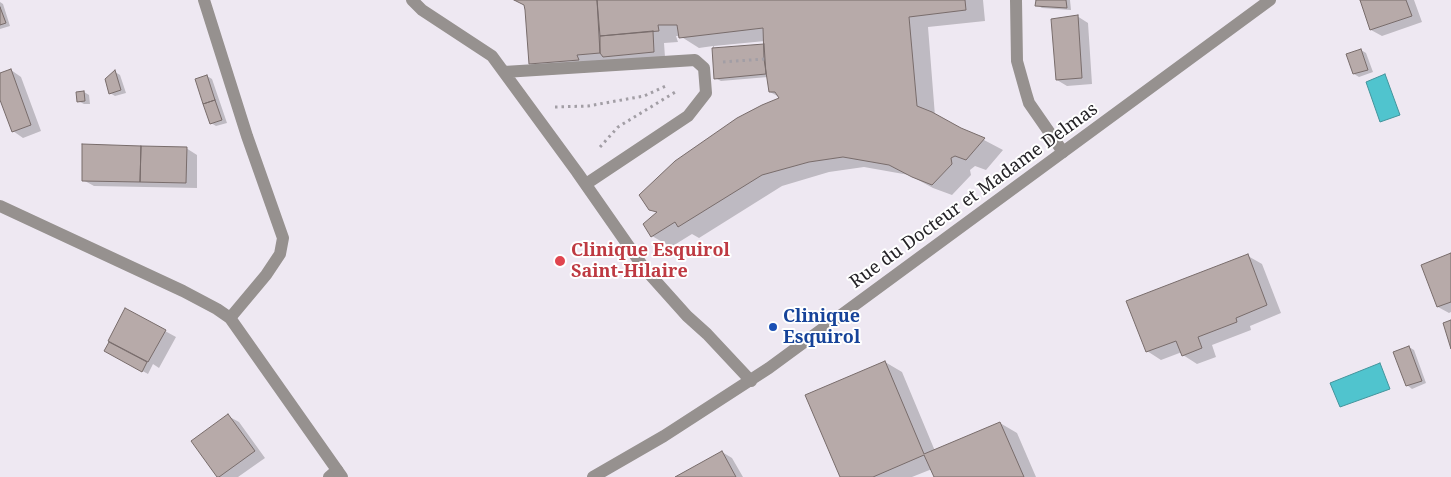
<!DOCTYPE html>
<html>
<head>
<meta charset="utf-8">
<style>
  body { margin:0 }
  canvas { display:block; background:#eee8f2 }
</style>
</head>
<body>
<canvas width="1451" height="477"></canvas>
<script>
const ctx = document.querySelector('canvas').getContext('2d');
ctx.lineJoin = 'round';
function fill(path, color) {
  ctx.fillStyle = color;
  ctx.fill(path, 'evenodd');
}
function toPath(rows) {
  const path = new Path2D();
  for (const r of rows) {
    path.moveTo(r[0], r[1]);
    for (let i = 2; i < r.length; i += 2) path.lineTo(r[i], r[i + 1]);
  }
  return path;
}
function stroke(path, color, width, dash) {
  ctx.strokeStyle = color;
  ctx.lineWidth = width;
  ctx.lineCap = dash ? 'butt' : 'round';
  ctx.setLineDash(dash || []);
  ctx.stroke(path);
}
function drawText(font, color, halo, rows, align = 'center') {
  ctx.font = font + ' "Noto Serif",serif';
  ctx.lineWidth = 4;
  ctx.setLineDash([]);
  ctx.textBaseline = 'middle';
  ctx.strokeStyle = halo;
  ctx.fillStyle = color;
  for (const [text, x, y, turn = 0] of rows) {
    ctx.save();
    ctx.translate(x, y);
    ctx.rotate((+turn || 0) * Math.PI / 180);
    ctx.textAlign = isNaN(turn) ? turn : align;
    if (halo) ctx.strokeText(text, 0, 0);
    ctx.fillText(text, 0, 0);
    ctx.restore();
  }
}
const water = toPath([
  [1385,74,1400,115,1380,122,1366,82,1385,74],
  [1380,363,1390,389,1340,407,1330,383,1380,363]
]);
fill(water, '#50c4ce');
stroke(water, '#43949c', 1);
fill(toPath([
  [515,0,983,0,985,21,928,27,935,116,961,130,984,140,1003,150,986,170,975,166,970,170,971,175,952,195,933,188,909,175,864,167,829,172,782,186,699,238,692,234,671,247,652,236,658,213,650,209,781,98,770,92,768,77,721,81,715,78,713,46,699,48,680,36,676,36,678,42,664,43,665,57,550,75,530,64,525,5],
  [765,41,765,45,714,49,714,46],
  [1037,0,1070,0,1071,10,1042,8,1037,5],
  [1361,0,1414,0,1422,22,1382,36,1371,30],
  [0,2,3,4,10,26,0,29],
  [1077,16,1088,23,1092,84,1067,86,1057,80],
  [1361,50,1366,53,1373,72,1359,77,1354,74],
  [11,70,21,77,41,131,23,138,13,131,0,96,0,74],
  [115,72,120,75,126,93,115,96,110,93],
  [207,76,212,79,227,123,216,126,211,123],
  [84,92,89,95,90,104,84,104,78,101],
  [186,148,197,155,197,188,94,186,83,180],
  [1451,254,1451,312,1449,313,1438,307,1422,266],
  [1248,256,1262,264,1281,313,1250,326,1251,330,1212,345,1216,357,1197,364,1183,355,1182,352,1161,360,1147,351],
  [165,331,176,337,159,368,153,364,148,374,106,351,110,341],
  [1409,347,1414,350,1426,383,1412,389,1407,385],
  [885,362,902,372,935,451,1000,423,1017,433,1036,477,935,477,932,469,912,477,841,477],
  [228,416,239,422,265,458,238,477,218,477],
  [722,452,732,458,743,477,677,477]
]), '#0003');
const building = toPath([
  [514,0,597,0,600,53,577,55,579,60,529,64,525,10,524,5,514,0],
  [597,0,965,0,966,10,909,17,917,106,932,112,961,128,985,138,966,160,955,156,951,158,952,164,932,185,912,177,889,165,843,157,809,162,762,175,678,227,675,222,651,237,643,224,657,212,649,210,639,195,675,161,737,118,762,105,779,98,775,92,769,92,764,59,763,28,679,38,677,25,658,25,659,31,600,36,597,0],
  [1036,0,1066,0,1067,8,1035,6,1036,0],
  [1360,0,1406,0,1412,16,1370,30,1360,0],
  [0,7,6,23,0,25,0,7],
  [1078,15,1082,78,1056,80,1051,19,1078,15],
  [653,31,654,52,603,57,600,53,600,36,653,31],
  [764,44,766,74,714,79,712,48,764,44],
  [1361,49,1368,70,1353,74,1346,54,1361,49],
  [11,69,31,125,12,132,0,100,0,73,11,69],
  [115,70,121,90,109,94,105,79,115,70],
  [207,75,215,100,203,104,195,79,207,75],
  [84,91,85,101,77,102,76,92,84,91],
  [215,100,222,120,210,124,203,104,215,100],
  [82,144,141,146,140,182,82,181,82,144],
  [141,146,187,147,186,183,140,182,141,146],
  [1451,253,1451,302,1437,307,1421,265,1451,253],
  [1248,254,1267,305,1236,318,1237,322,1198,337,1202,348,1182,356,1176,341,1146,352,1126,301,1248,254],
  [125,308,166,330,148,362,108,341,125,308],
  [1451,320,1451,349,1443,323,1451,320],
  [109,342,147,362,142,372,104,351,109,342],
  [1409,346,1422,381,1406,386,1393,352,1409,346],
  [885,361,924,454,1000,422,1024,477,934,477,924,455,873,477,840,477,805,395,885,361],
  [228,414,255,451,219,477,217,477,191,441,228,414],
  [722,451,736,477,675,477,722,451]
]);
fill(building, '#b7aaa9');
stroke(building, '#786c6b', 1);
stroke(toPath([
  [723,62,764,59],
  [555,107,588,106,644,96,668,85],
  [600,147,618,127,677,91]
]), '#a29ea5', 3, [2.5, 4]);
stroke(toPath([
  [204,0,247,136,283,238,280,254,266,275,230,318],
  [412,0,422,10,492,56,577,172,644,268,687,316,707,334,751,381],
  [1016,0,1017,61,1026,93,1029,103,1063,152],
  [504,72,695,60,704,68,706,93,688,116,586,184],
  [329,477,337,470]
]), '#96918f', 12);
stroke(toPath([
  [0,206,183,291,217,309,230,318,342,477]
]), '#96918f', 12);
stroke(toPath([
  [593,477,664,436,769,368,1270,0]
]), '#96918f', 12);
for (const [x, y, r, color] of [
  [560,261,6,"#e0444e"],
  [773,327,5,"#1a4fb4"]
]) {
  const dot = new Path2D();
  dot.arc(x, y, r, 0, 2 * Math.PI);
  ctx.fillStyle = color;
  ctx.fill(dot);
  stroke(dot, '#fff', 2);
}
drawText('18px', '#252327', '#fff', [
  ["Rue du Docteur et Madame Delmas",974,196,-36]
]);
drawText('bold 18px', '#be3a42', '#fff', [
  ["Clinique Esquirol",571,251],
  ["Saint-Hilaire",571,272]
], 'left');
drawText('bold 18px', '#164399', '#fff', [
  ["Clinique",783,317],
  ["Esquirol",783,338]
], 'left');
</script>
</body>
</html>
